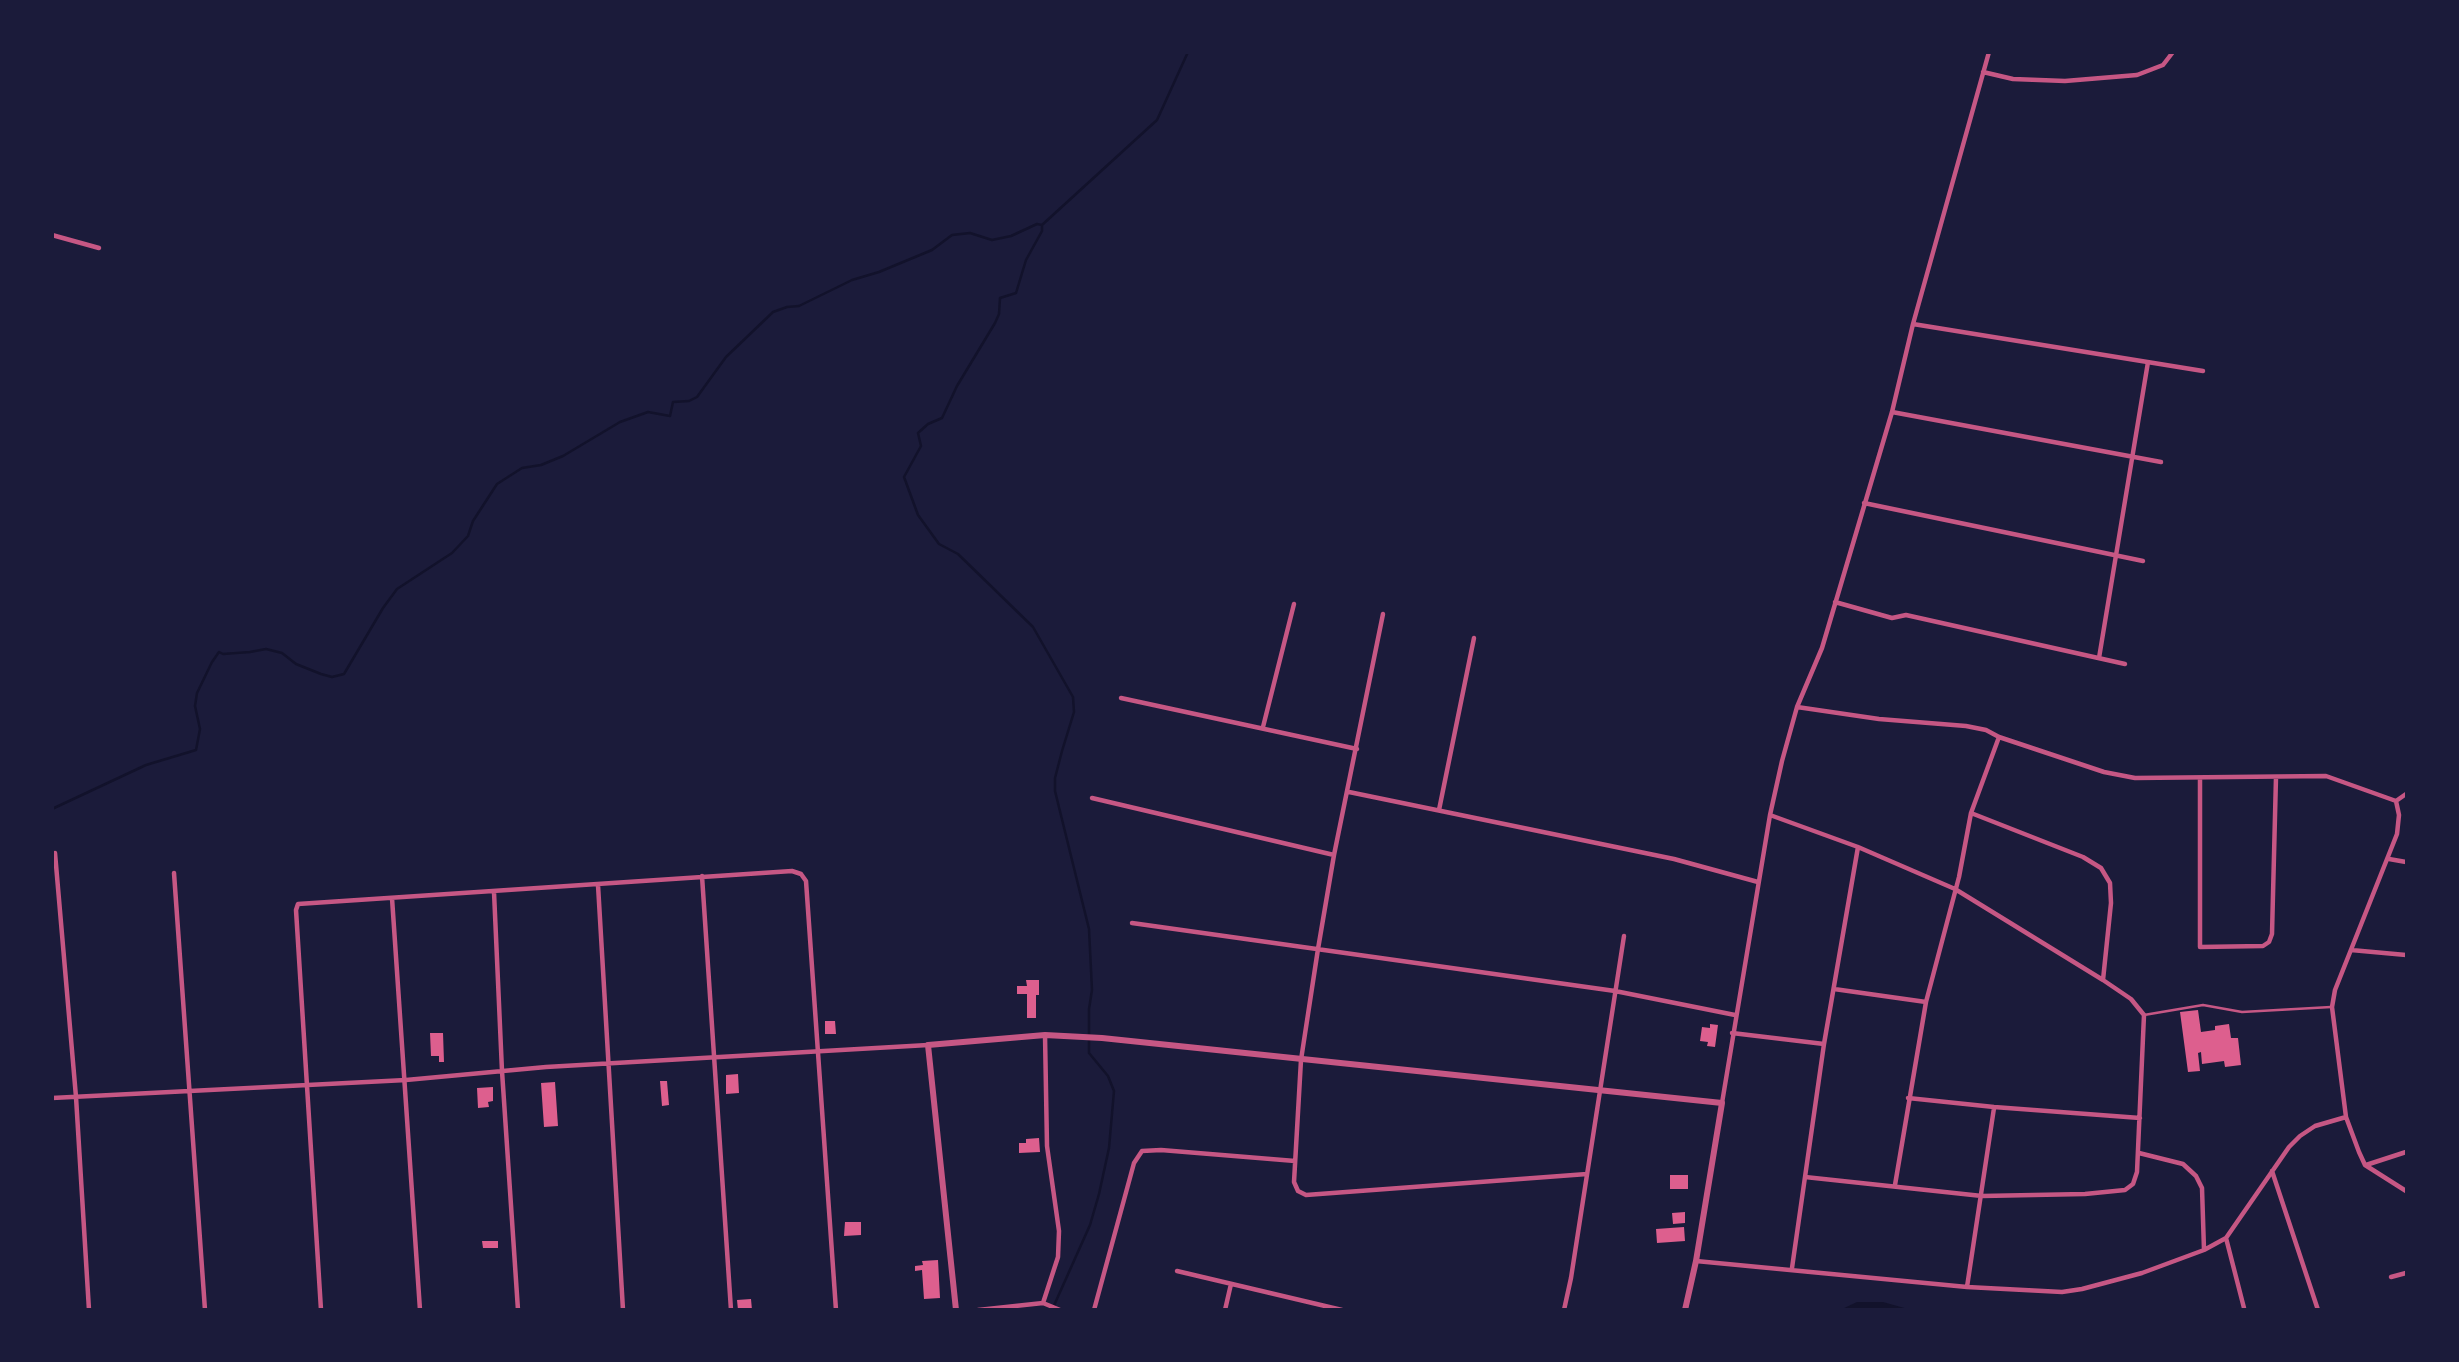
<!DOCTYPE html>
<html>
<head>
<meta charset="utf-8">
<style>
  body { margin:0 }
  #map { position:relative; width:2459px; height:1362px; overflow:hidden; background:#1b1b3a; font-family:"Open Sans",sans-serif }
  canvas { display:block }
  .frame { position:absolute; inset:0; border:54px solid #1b1b3a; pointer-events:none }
</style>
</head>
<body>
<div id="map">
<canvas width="2459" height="1362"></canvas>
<div class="frame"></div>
</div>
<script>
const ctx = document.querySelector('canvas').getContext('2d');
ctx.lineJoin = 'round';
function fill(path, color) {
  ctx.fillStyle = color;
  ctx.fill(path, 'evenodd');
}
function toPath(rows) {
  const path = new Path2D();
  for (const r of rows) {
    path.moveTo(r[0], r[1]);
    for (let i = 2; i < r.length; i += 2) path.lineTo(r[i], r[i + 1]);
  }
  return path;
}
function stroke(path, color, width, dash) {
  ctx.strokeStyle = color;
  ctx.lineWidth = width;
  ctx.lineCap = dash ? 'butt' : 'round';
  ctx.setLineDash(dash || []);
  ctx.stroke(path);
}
fill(toPath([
  [1857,1302,1883,1302,1908,1309,1842,1309]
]), '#12122b');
stroke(toPath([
  [1042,225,1042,231,1026,260,1016,293,1000,298,999,314,995,323,957,386,942,418,928,424,918,433,921,446,904,477,918,515,939,544,958,554,1033,627,1073,697,1074,712,1062,751,1055,778,1055,791,1089,929,1092,990,1089,1009,1089,1053,1108,1076,1114,1091,1109,1148,1099,1194,1090,1225,1052,1310],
  [1042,225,1157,120,1188,52],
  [52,809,146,765,196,750,200,729,195,706,197,693,212,662,219,652,223,654,250,652,266,649,282,653,296,664,321,674,332,677,344,674,383,608,397,589,452,553,468,536,473,521,497,484,522,468,541,465,563,456,620,422,648,412,670,416,673,402,689,401,697,397,726,357,773,312,787,307,799,306,852,280,879,272,932,250,952,235,970,233,992,240,1011,236,1037,224,1042,225]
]), '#12122b', 2.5);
fill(toPath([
  [1026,980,1039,980,1039,995,1036,995,1036,1018,1027,1018,1027,994,1017,994,1017,986,1027,986],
  [2198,1010,2201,1032,2215,1030,2215,1026,2229,1024,2231,1038,2238,1038,2241,1065,2225,1067,2224,1061,2202,1064,2201,1052,2198,1053,2200,1071,2188,1072,2180,1012],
  [825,1021,835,1021,836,1034,825,1034],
  [1710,1024,1718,1025,1715,1047,1707,1046,1708,1042,1700,1041,1702,1027,1710,1028],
  [430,1033,443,1033,444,1062,439,1062,439,1056,431,1056],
  [738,1074,739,1093,726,1094,726,1075],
  [660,1081,667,1081,669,1105,662,1106],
  [555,1082,558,1126,544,1127,541,1083],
  [493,1087,493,1101,488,1102,489,1107,478,1108,477,1088],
  [1039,1138,1040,1152,1019,1153,1019,1143,1026,1143,1026,1139],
  [1670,1175,1688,1175,1688,1189,1670,1189],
  [1685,1212,1685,1223,1673,1224,1672,1213],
  [845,1222,861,1222,861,1235,844,1236],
  [1684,1227,1685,1241,1657,1243,1656,1229],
  [482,1241,498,1241,498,1248,483,1248],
  [938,1260,940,1298,924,1299,922,1270,915,1271,915,1266,923,1265,922,1261],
  [751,1299,752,1310,738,1310,737,1300]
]), '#dd5f8e');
stroke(toPath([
  [2144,1015,2203,1005,2242,1012,2331,1007]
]), '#c65784', 2.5);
stroke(toPath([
  [1983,72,2013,79,2065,81,2137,75,2163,65,2173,52],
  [52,235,99,248],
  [1913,324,2203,371],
  [1892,412,2161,462],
  [1864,503,2143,561],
  [1835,602,1892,618,1906,615,2125,664],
  [1383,614,1334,855,1318,949,1301,1060,1294,1182,1298,1191,1306,1195,1587,1174],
  [2099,658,2148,362],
  [1121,698,1357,749],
  [1797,707,1879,719,1966,726,1986,730,1999,737,2104,772,2135,778,2326,776,2396,801,2406,794],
  [1263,727,1294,604],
  [2200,778,2200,947,2263,946,2269,942,2272,934,2276,777],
  [1349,792,1674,859,1758,882],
  [1092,798,1334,855],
  [2396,801,2399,815,2397,834,2335,990,2332,1007,2346,1117,2359,1152,2365,1165,2406,1191],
  [1439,810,1474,638],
  [1971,813,2083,857,2101,868,2110,883,2111,903,2103,980],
  [1770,815,1858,847,1955,889,2103,980,2131,999,2144,1015,2137,1172,2133,1184,2125,1190,2085,1194,1982,1196,1805,1177],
  [55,853,76,1097,89,1310],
  [2389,859,2406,862],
  [174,873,205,1310],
  [702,876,731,1310],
  [598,885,623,1310],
  [494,892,502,1071,518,1310],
  [392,898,420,1310],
  [1132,923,1615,991,1735,1015],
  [2351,950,2406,955],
  [1834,989,1926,1002],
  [1732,1033,1824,1044],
  [52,1098,406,1080,546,1067,928,1045],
  [1908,1098,1994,1107,2140,1118],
  [1722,1103,1770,815,1782,761,1797,707,1822,648,1892,412,1913,324,1989,52],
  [2139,1153,2183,1164,2196,1176,2202,1188,2204,1250],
  [2366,1165,2406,1152],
  [2272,1171,2318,1310],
  [1895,1185,1926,1002,1959,877,1971,813,1999,737],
  [2226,1238,2244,1308],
  [1696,1261,1967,1287,2062,1292,2082,1289,2142,1273,2204,1250,2226,1238,2289,1147,2300,1136,2315,1126,2346,1117],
  [1792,1268,1824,1044,1858,847],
  [1177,1271,1342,1310],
  [2391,1277,2406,1273],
  [1967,1287,1994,1108],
  [1043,1303,1058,1257,1059,1231,1047,1146,1045,1035],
  [321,1310,296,910,298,904,792,871,801,874,806,881,836,1310],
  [978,1310,1043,1303,1060,1310],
  [1094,1310,1134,1163,1142,1151,1161,1150,1295,1161],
  [1225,1310,1231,1284],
  [1564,1310,1571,1278,1624,936]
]), '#c65784', 4.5);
stroke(toPath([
  [956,1310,928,1045,1045,1035,1102,1038,1722,1103,1696,1261,1685,1310]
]), '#c65784', 6);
</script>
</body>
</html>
